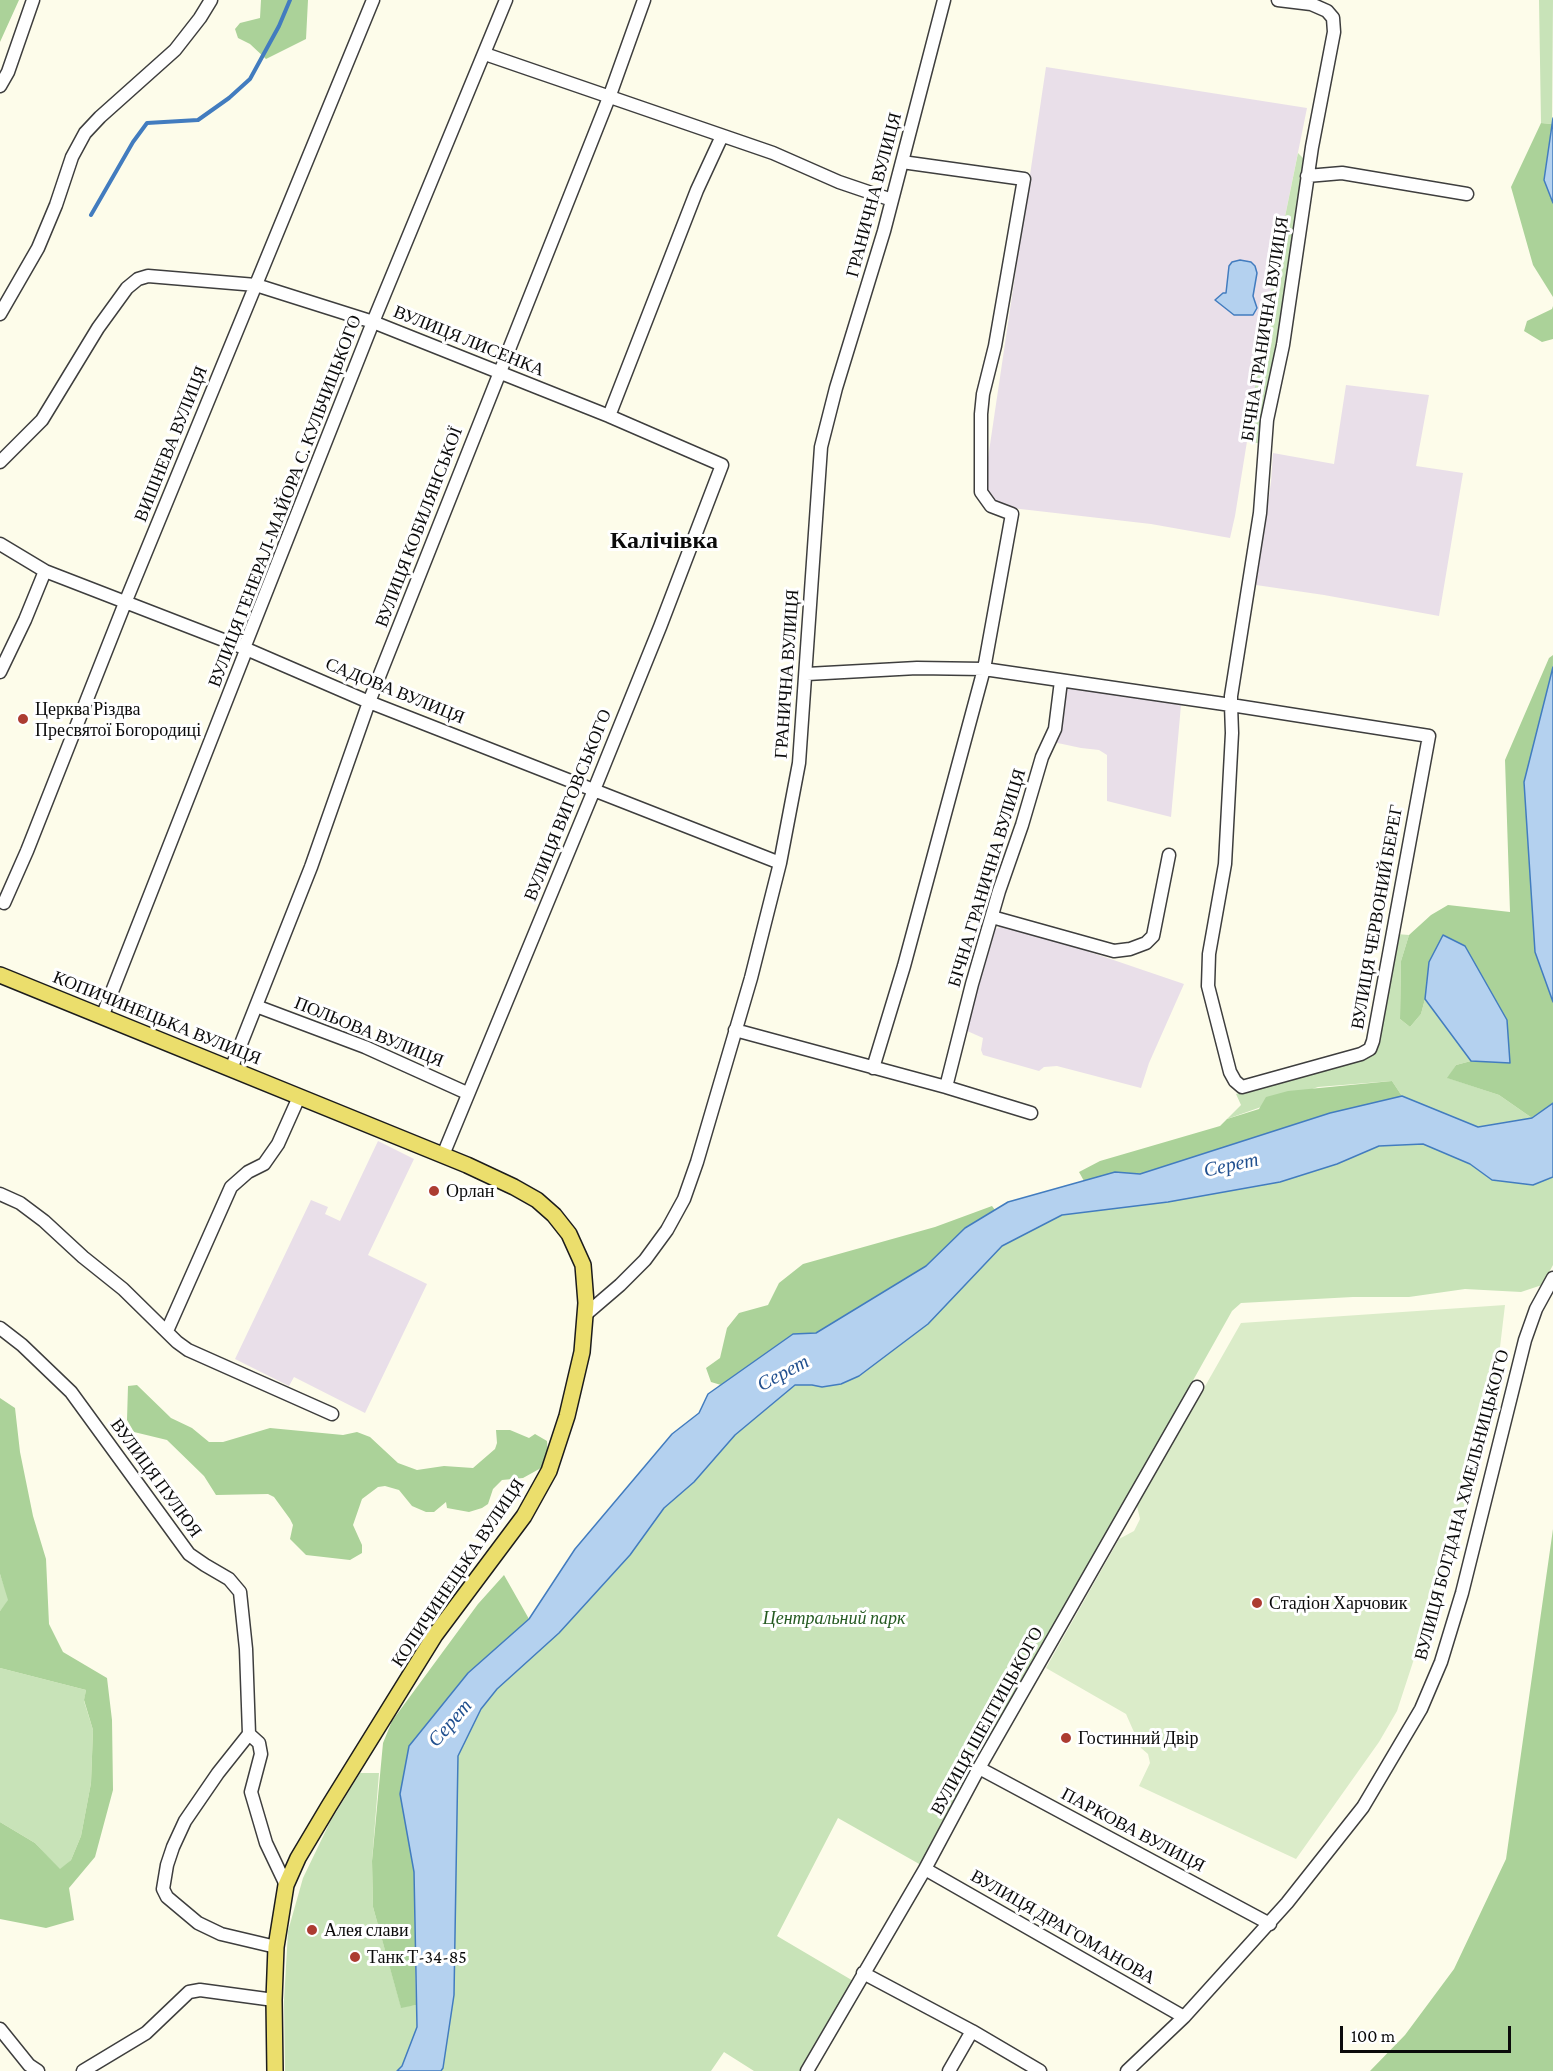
<!DOCTYPE html>
<html>
<head>
<meta charset="utf-8">
<style>
  body { margin:0 }
  #map { position:relative; width:1553px; height:2071px; overflow:hidden; background:#fdfcea; font-family:"Crimson Pro",serif }
  canvas { display:block }
  .scale { position:absolute; left:1340px; top:2026px; width:171px; height:27px; box-sizing:border-box; border:3px solid #0b0b0b; border-top:0; padding-left:8px; font-size:18px; line-height:21px; white-space:nowrap; color:#0b0b0b; -webkit-text-stroke:4px #fff; paint-order:stroke }
</style>
</head>
<body>
<div id="map">
<canvas width="1553" height="2071"></canvas>
<div class="scale">100 m</div>
</div>
<script>
const ctx = document.querySelector('canvas').getContext('2d');
ctx.lineJoin = 'round';
function fill(path, color) {
  ctx.fillStyle = color;
  ctx.fill(path, 'evenodd');
}
function toPath(rows) {
  const path = new Path2D();
  for (const r of rows) {
    path.moveTo(r[0], r[1]);
    for (let i = 2; i < r.length; i += 2) path.lineTo(r[i], r[i + 1]);
  }
  return path;
}
function stroke(path, color, width, dash) {
  ctx.strokeStyle = color;
  ctx.lineWidth = width;
  ctx.lineCap = dash ? 'butt' : 'round';
  ctx.setLineDash(dash || []);
  ctx.stroke(path);
}
function drawText(font, color, halo, rows, align = 'center') {
  ctx.font = font + ' "Crimson Pro",serif';
  ctx.lineWidth = 6;
  ctx.setLineDash([]);
  ctx.textBaseline = 'middle';
  ctx.strokeStyle = halo;
  ctx.fillStyle = color;
  for (const [text, x, y, turn = 0] of rows) {
    ctx.save();
    ctx.translate(x, y);
    ctx.rotate((+turn || 0) * Math.PI / 180);
    ctx.textAlign = isNaN(turn) ? turn : align;
    if (halo) ctx.strokeText(text, 0, 0);
    ctx.fillText(text, 0, 0);
    ctx.restore();
  }
}
fill(toPath([
  [1046,67,1307,108,1276,261,1235,516,1230,538,1151,524,1003,507,992,501,984,485],
  [1346,385,1429,395,1416,466,1463,473,1439,616,1324,595,1256,585,1271,482,1273,453,1334,464],
  [1065,687,1181,705,1171,817,1107,801,1107,755,1099,750,1081,748,1053,742],
  [1002,926,1040,935,1184,984,1149,1063,1141,1088,1057,1066,1044,1067,1039,1071,983,1055,981,1050,983,1038,965,1030,995,929],
  [378,1141,414,1159,368,1255,427,1284,365,1413,294,1377,289,1386,235,1359,311,1200,328,1207,325,1214,340,1221]
]), '#e9dfe9');
fill(toPath([
  [1539,0,1553,0,1552,124,1541,123],
  [1298,153,1304,159,1306,166,1262,444,1246,441,1276,261],
  [1396,934,1409,935,1401,961,1400,1019,1410,1027,1421,1014,1425,999,1471,1061,1456,1065,1448,1078,1499,1095,1532,1118,1478,1127,1402,1096,1392,1081,1318,1087,1227,1119,1241,1105,1236,1094,1375,1052],
  [1423,1144,1470,1164,1492,1180,1533,1185,1553,1177,1553,1265,1542,1285,1521,1292,1465,1289,1409,1297,1353,1297,1241,1303,1232,1311,921,1865,838,1818,777,1936,855,1982,801,2071,754,2071,724,2052,711,2071,441,2071,454,1994,458,1756,481,1709,497,1689,630,1555,664,1508,694,1482,735,1435,795,1385,812,1385,823,1387,841,1384,928,1324,1002,1246,1062,1215,1168,1202,1280,1182,1337,1164,1379,1146],
  [0,1574,9,1600,0,1611],
  [0,1668,86,1690,84,1701,93,1730,91,1783,81,1836,71,1860,60,1870,35,1843,0,1822],
  [360,1773,379,1773,372,1861,373,1907,401,2007,416,2005,417,2027,402,2066,397,2071,285,2071,284,2001,288,1931,303,1878,330,1822]
]), '#c8e3b8');
fill(toPath([
  [0,0,19,0,0,42],
  [261,0,308,0,306,39,266,59,250,44,238,38,235,29,240,23,260,18],
  [1541,123,1552,124,1544,180,1553,203,1553,297,1533,265,1511,187],
  [1553,306,1553,339,1542,342,1524,331,1527,321,1552,309],
  [1553,655,1553,667,1524,782,1535,952,1553,1002,1553,1103,1532,1118,1499,1095,1447,1078,1456,1065,1471,1061,1509,1063,1507,1020,1465,946,1443,936,1429,962,1425,999,1421,1014,1410,1027,1400,1019,1401,961,1409,935,1431,915,1448,905,1510,912,1505,760,1549,658],
  [1392,1081,1402,1096,1330,1113,1140,1174,1115,1172,1084,1181,1079,1172,1100,1161,1220,1126,1227,1119,1259,1109,1266,1097,1288,1091],
  [992,1206,995,1210,965,1228,926,1266,816,1333,793,1334,721,1385,711,1382,706,1368,720,1358,727,1328,739,1313,768,1305,779,1283,803,1264,935,1227],
  [137,1385,171,1418,192,1428,209,1442,223,1442,270,1428,343,1435,357,1432,370,1437,398,1463,417,1470,444,1466,473,1468,495,1449,497,1443,496,1430,510,1430,529,1438,535,1434,547,1441,548,1456,541,1468,523,1478,502,1480,493,1489,488,1504,482,1508,469,1512,447,1508,446,1502,434,1512,426,1512,412,1506,399,1490,385,1486,378,1487,362,1499,353,1525,362,1545,362,1553,350,1560,306,1555,290,1539,293,1525,290,1519,274,1497,268,1494,216,1495,204,1476,167,1440,134,1432,127,1420,128,1386],
  [0,1398,15,1408,20,1452,33,1516,46,1559,49,1624,63,1652,107,1678,112,1720,113,1790,95,1857,69,1888,74,1920,46,1928,0,1919,0,1822,35,1843,60,1869,71,1860,81,1836,91,1783,93,1730,84,1700,86,1690,0,1668,0,1611,8,1600,0,1574],
  [1553,1529,1553,2071,1370,2071,1405,2035,1454,1969,1506,1859],
  [504,1575,529,1619,468,1673,400,1794,414,1872,416,2005,401,2008,373,1907,372,1861,383,1743,392,1721,478,1604]
]), '#abd299');
fill(toPath([
  [1505,1305,1491,1423,1397,1711,1379,1742,1296,1859,1139,1786,1150,1763,1148,1754,1141,1748,1126,1714,1046,1668,1119,1539,1134,1531,1140,1519,1137,1506,1241,1323]
]), '#dbecc9');
const water = toPath([
  [1553,118,1553,203,1544,180,1553,118],
  [1240,260,1251,262,1255,266,1257,273,1253,296,1257,308,1253,315,1234,315,1215,300,1223,293,1226,293,1229,266,1232,262,1240,260],
  [1553,667,1553,1002,1535,952,1524,782,1553,667],
  [1443,935,1465,946,1507,1020,1510,1063,1471,1061,1425,999,1429,962,1443,935],
  [1402,1096,1478,1127,1532,1118,1553,1103,1553,1177,1533,1185,1492,1180,1470,1164,1423,1144,1379,1146,1337,1164,1280,1182,1168,1202,1062,1215,1002,1246,928,1324,859,1376,841,1384,822,1387,812,1385,795,1385,735,1435,694,1482,664,1508,630,1555,559,1633,497,1689,481,1709,458,1756,454,1995,443,2068,441,2071,397,2071,402,2066,417,2027,414,1872,400,1794,409,1746,468,1673,529,1619,575,1549,672,1434,699,1413,708,1394,793,1334,816,1333,926,1266,965,1228,1008,1202,1115,1172,1140,1174,1330,1113,1402,1096]
]);
fill(water, '#b4d1ef');
stroke(water, '#427cbf', 1.5);
stroke(toPath([
  [91,215,133,142,147,123,198,120,229,98,250,79,279,26,290,0]
]), '#427cbf', 4);
const minor = toPath([
  [485,54,773,153,839,182,892,200],
  [0,86,8,72,33,0],
  [1307,176,1342,173,1467,194],
  [0,314,38,248,56,205,72,157,85,133,100,117,175,50,200,18,211,0],
  [609,416,697,190,722,136],
  [0,462,42,420,98,328,127,288,138,279,148,276,256,285,373,322,609,416,722,465,660,627,594,790,443,1155],
  [0,544,45,571,244,648,369,702,780,863],
  [0,672,25,620,45,571],
  [807,674,917,668,984,669,1231,705,1429,736,1373,1041,1370,1049,1361,1054,1242,1087,1235,1081,1230,1072,1208,986,1209,954,1225,864,1232,733,1231,705,1231,696,1260,513,1267,420,1283,345,1312,147,1334,32,1333,18,1327,11,1311,4,1278,0],
  [4,903,27,851,125,603,373,0],
  [992,917,1114,951,1130,949,1146,943,1153,936,1169,855],
  [256,1006,365,1047,467,1093],
  [102,1017,245,653,244,648,373,322,506,0],
  [735,1030,946,1087,1031,1113],
  [873,1068,904,966,984,669,1012,514,991,506,981,492,981,414,983,394,995,346,1024,179,902,162],
  [231,1069,311,867,369,702,610,95,644,0],
  [946,1087,972,984,999,891,1022,825,1042,757,1055,729,1061,681],
  [0,1194,20,1203,44,1221,83,1257,123,1289,177,1342,188,1350,332,1414],
  [585,1315,620,1285,645,1260,667,1230,684,1199,697,1162,751,978,780,863,799,763,821,447,836,388,884,231,944,0],
  [0,1328,22,1345,71,1392,189,1554,205,1565,229,1579,240,1592,246,1649,249,1734,259,1743,261,1754,251,1792,266,1843,286,1885],
  [167,1331,231,1187,248,1172,264,1164,278,1144,299,1097],
  [249,1734,218,1773,185,1821,173,1847,167,1865,163,1889,167,1897,198,1923,221,1934,276,1947],
  [979,1768,1270,1924],
  [925,1869,1184,2017],
  [863,1973,972,2031,1040,2071],
  [0,2029,29,2065,38,2071],
  [83,2071,146,2033,189,1992,200,1990,274,2000],
  [807,2071,925,1869,979,1768,1197,1387],
  [949,2071,972,2031],
  [1127,2071,1184,2017,1287,1903,1363,1807,1421,1709,1441,1662,1462,1593,1525,1340,1536,1309,1553,1278]
]);
const major = toPath([
  [0,975,467,1165,514,1187,537,1200,554,1215,569,1234,583,1265,586,1303,582,1352,567,1416,549,1471,524,1516,435,1635,329,1806,298,1858,286,1885,276,1947,274,2000,275,2071]
]);
stroke(minor, '#3e3e3e', 15);
stroke(major, '#1c1c1c', 18);
stroke(minor, '#fff', 12);
stroke(major, '#ebde6c', 15);
for (const [x, y, r, color] of [
  [23,719,6,"#ac3c31"],
  [434,1191,6,"#ac3c31"],
  [1257,1603,6,"#ac3c31"],
  [1066,1738,6,"#ac3c31"],
  [312,1930,6,"#ac3c31"],
  [355,1957,6,"#ac3c31"]
]) {
  const dot = new Path2D();
  dot.arc(x, y, r, 0, 2 * Math.PI);
  ctx.fillStyle = color;
  ctx.fill(dot);
  stroke(dot, '#fff', 2);
}
drawText('18px', '#0b0b0b', '#fff', [
  ["ГРАНИЧНА ВУЛИЦЯ",874,195,-75],
  ["БІЧНА ГРАНИЧНА ВУЛИЦЯ",1265,329,-81],
  ["ВУЛИЦЯ ЛИСЕНКА",469,341,22],
  ["ВИШНЕВА ВУЛИЦЯ",171,444,-68],
  ["ВУЛИЦЯ ГЕНЕРАЛ-МАЙОРА С. КУЛЬЧИЦЬКОГО",285,501,-69],
  ["ВУЛИЦЯ КОБИЛЯНСЬКОЇ",419,527,-69],
  ["ГРАНИЧНА ВУЛИЦЯ",787,674,-86],
  ["САДОВА ВУЛИЦЯ",395,691,22],
  ["ВУЛИЦЯ ВИГОВСЬКОГО",568,805,-68],
  ["БІЧНА ГРАНИЧНА ВУЛИЦЯ",987,878,-73],
  ["ВУЛИЦЯ ЧЕРВОНИЙ БЕРЕГ",1377,917,-80],
  ["КОПИЧИНЕЦЬКА ВУЛИЦЯ",157,1018,22],
  ["ПОЛЬОВА ВУЛИЦЯ",369,1032,22],
  ["ВУЛИЦЯ ПУЛЮЯ",156,1478,54],
  ["ВУЛИЦЯ БОГДАНА ХМЕЛЬНИЦЬКОГО",1462,1505,-75],
  ["КОПИЧИНЕЦЬКА ВУЛИЦЯ",458,1573,-56],
  ["ВУЛИЦЯ ШЕПТИЦЬКОГО",987,1721,-61],
  ["ПАРКОВА ВУЛИЦЯ",1133,1830,28],
  ["ВУЛИЦЯ ДРАГОМАНОВА",1063,1927,30]
]);
drawText('18px', '#0b0b0b', '#fff', [
  ["Церква Різдва",35,709],
  ["Пресвятої Богородиці",35,730],
  ["Орлан",446,1191],
  ["Стадіон Харчовик",1269,1603],
  ["Гостинний Двір",1078,1738],
  ["Алея слави",324,1930],
  ["Танк Т-34-85",367,1957]
], 'left');
drawText('italic 18px', '#265b22', '#fff', [
  ["Центральний парк",834,1618]
]);
drawText('italic 20px', '#21508f', '#fff', [
  ["Серет",1231,1165,-12],
  ["Серет",783,1373,-28],
  ["Серет",450,1723,-49]
]);
drawText('bold 24px', '#0b0b0b', '#fff', [
  ["Калічівка",664,541]
]);
</script>
</body>
</html>
